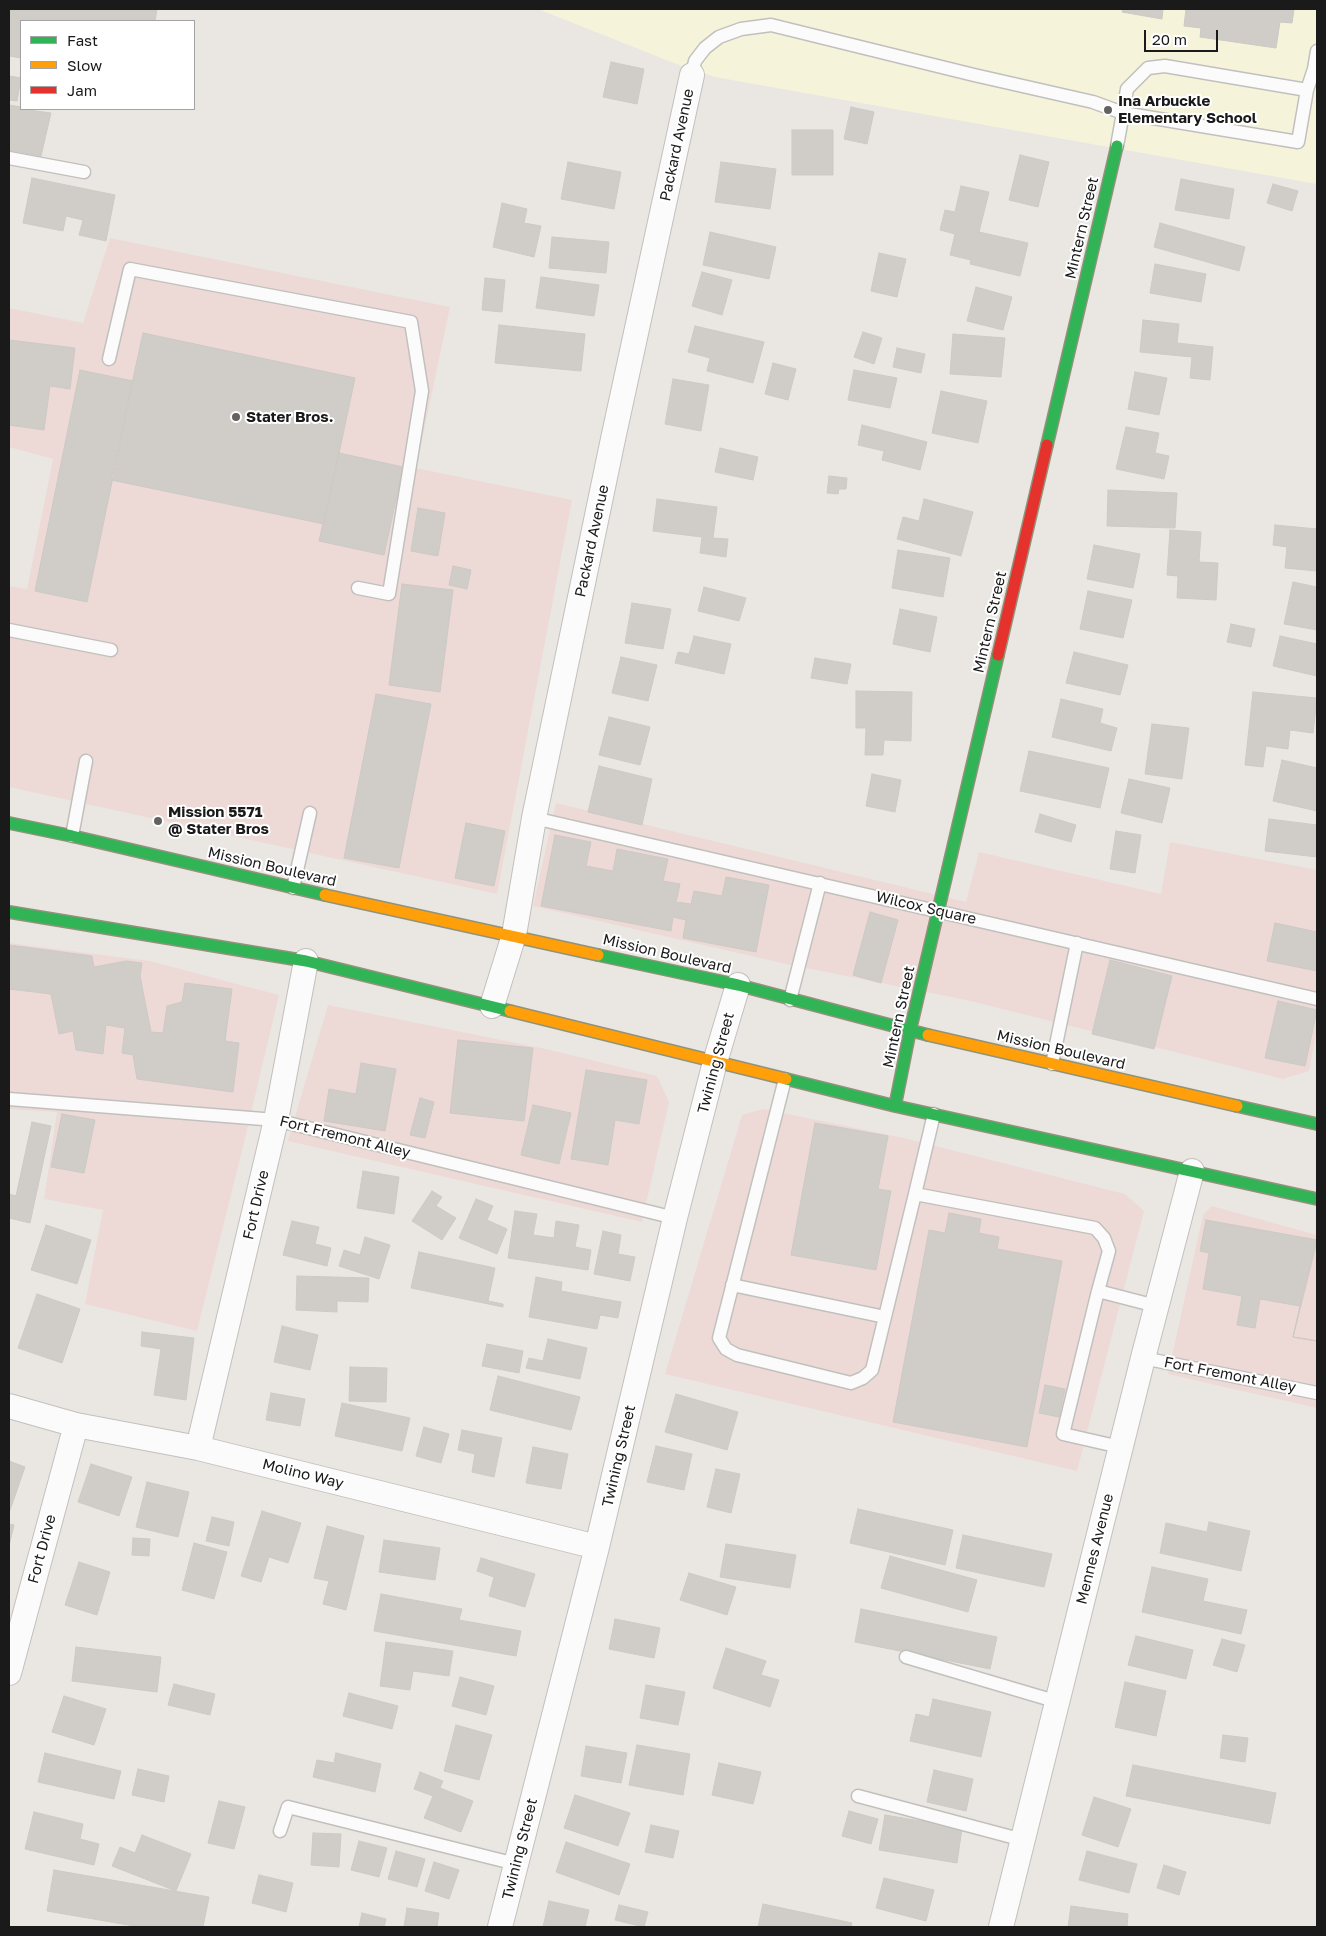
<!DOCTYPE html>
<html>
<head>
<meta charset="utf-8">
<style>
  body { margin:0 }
  #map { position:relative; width:1326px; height:1936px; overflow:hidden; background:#eae7e2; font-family:"Golos Text",sans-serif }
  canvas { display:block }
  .frame { position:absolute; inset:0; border:10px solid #1a1a1a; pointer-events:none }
  .legend { position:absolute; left:20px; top:20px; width:175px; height:90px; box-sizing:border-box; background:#fff; border:1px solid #a3a3a3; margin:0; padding:6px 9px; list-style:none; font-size:15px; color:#1a1a1a }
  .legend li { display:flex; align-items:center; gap:10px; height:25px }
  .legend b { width:25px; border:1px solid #a3a3a3 }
  .scale { position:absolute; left:1144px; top:30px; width:74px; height:22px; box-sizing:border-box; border:2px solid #1a1a1a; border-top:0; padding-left:6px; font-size:15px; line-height:18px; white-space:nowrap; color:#1a1a1a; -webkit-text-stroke:4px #fff; paint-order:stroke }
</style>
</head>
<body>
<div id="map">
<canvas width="1326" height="1936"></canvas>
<div class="frame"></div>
<ul class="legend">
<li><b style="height:6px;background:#30b455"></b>Fast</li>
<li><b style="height:6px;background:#ff9f0a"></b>Slow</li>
<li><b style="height:6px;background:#e5322d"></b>Jam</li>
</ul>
<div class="scale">20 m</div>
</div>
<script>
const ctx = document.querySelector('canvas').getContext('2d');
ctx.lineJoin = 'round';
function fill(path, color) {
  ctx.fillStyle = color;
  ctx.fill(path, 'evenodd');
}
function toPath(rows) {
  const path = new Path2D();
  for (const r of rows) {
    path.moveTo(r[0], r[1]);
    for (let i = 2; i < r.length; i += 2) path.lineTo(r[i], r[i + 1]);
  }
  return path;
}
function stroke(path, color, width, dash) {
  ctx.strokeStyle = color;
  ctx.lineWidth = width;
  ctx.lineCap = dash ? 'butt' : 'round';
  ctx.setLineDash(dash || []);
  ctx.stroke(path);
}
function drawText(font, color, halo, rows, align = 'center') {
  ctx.font = font + ' "Golos Text",sans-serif';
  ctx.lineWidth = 4;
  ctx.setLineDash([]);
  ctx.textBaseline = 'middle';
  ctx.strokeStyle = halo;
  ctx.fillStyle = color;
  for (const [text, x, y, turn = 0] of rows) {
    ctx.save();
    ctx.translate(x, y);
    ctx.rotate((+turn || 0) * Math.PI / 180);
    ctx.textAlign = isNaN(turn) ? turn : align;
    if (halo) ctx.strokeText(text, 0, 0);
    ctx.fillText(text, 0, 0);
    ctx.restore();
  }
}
fill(toPath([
  [110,238,450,307,416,468,572,500,497,894,9,787,9,586,27,589,53,459,9,447,9,308,83,323],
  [556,803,966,902,979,852,1161,894,1170,842,1317,870,1317,1028,1309,1071,1283,1079,966,1000,786,964,533,906],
  [9,943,150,961,279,995,241,1155,197,1331,85,1304,103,1210,44,1199,57,1112,9,1109],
  [328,1005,546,1049,657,1076,669,1102,642,1222,288,1141],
  [763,1109,904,1138,1125,1194,1144,1211,1077,1471,665,1374,742,1115],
  [1212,1206,1317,1235,1317,1408,1168,1374,1203,1215]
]), '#eddad6');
fill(toPath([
  [538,9,1317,9,1317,184,715,77,674,63]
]), '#f5f4db');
const building = toPath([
  [9,9,157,9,155,21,21,21,21,58,9,56,9,9],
  [1123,9,1163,9,1162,19,1122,12,1123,9],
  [1186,9,1294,9,1292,23,1280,22,1276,48,1200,37,1201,28,1184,26,1186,9],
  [611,62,644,69,637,104,603,97,611,62],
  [9,76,21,78,17,101,9,100,9,76],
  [9,105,21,107,21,109,51,113,41,156,9,150,9,105],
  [851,107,874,112,867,144,844,139,851,107],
  [792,130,833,130,833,175,792,175,792,130],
  [1020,155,1049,162,1038,207,1009,200,1020,155],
  [568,162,621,172,614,209,561,199,568,162],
  [721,162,776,169,770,209,715,202,721,162],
  [32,178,115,195,106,241,79,235,83,220,66,216,63,231,23,223,32,178],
  [1181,179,1234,189,1229,219,1175,210,1181,179],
  [1273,184,1298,191,1292,211,1267,203,1273,184],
  [961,186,989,192,979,232,1028,243,1020,276,970,264,971,260,950,255,955,234,940,230,945,210,955,212,961,186],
  [502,203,527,209,524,223,541,226,534,257,493,247,502,203],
  [1160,223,1245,247,1239,271,1154,247,1160,223],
  [710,232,776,247,769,279,703,265,710,232],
  [552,237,609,242,606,273,549,268,552,237],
  [879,253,906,259,897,297,871,291,879,253],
  [1155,264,1206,274,1201,302,1150,293,1155,264],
  [702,272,732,280,722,315,692,306,702,272],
  [541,277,599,285,594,316,536,308,541,277],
  [485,278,505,280,502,312,482,310,485,278],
  [976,287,1012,297,1003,330,967,321,976,287],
  [1143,320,1179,324,1177,343,1213,347,1210,380,1190,378,1192,357,1140,352,1143,320],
  [499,325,585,334,581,371,495,363,499,325],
  [695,326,764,342,753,383,707,371,710,358,688,352,695,326],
  [863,332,882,338,874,364,854,357,863,332],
  [143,333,355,378,324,524,111,480,143,333],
  [953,334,1005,338,1001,377,950,374,953,334],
  [9,340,75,348,70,389,50,386,44,430,9,425,9,340],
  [897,348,925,354,921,373,893,367,897,348],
  [773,363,796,369,788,400,765,394,773,363],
  [80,370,133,381,87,602,35,591,80,370],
  [854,370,897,378,890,408,848,400,854,370],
  [1135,372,1167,378,1159,415,1128,409,1135,372],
  [673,379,709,385,701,431,665,424,673,379],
  [941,391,987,401,978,443,932,433,941,391],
  [862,425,927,442,920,470,882,460,884,451,858,445,862,425],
  [1126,427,1159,433,1155,453,1169,456,1164,479,1116,469,1126,427],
  [720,448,758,457,753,480,715,472,720,448],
  [339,453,403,467,384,555,319,541,339,453],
  [829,476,847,478,846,489,839,489,838,494,827,493,829,476],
  [1108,490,1177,493,1175,528,1107,526,1108,490],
  [657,499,717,507,713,538,728,539,726,557,700,553,702,537,653,531,657,499],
  [924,499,973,512,961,556,897,539,903,517,919,521,924,499],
  [418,508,445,513,438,556,411,551,418,508],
  [1275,525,1317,529,1317,571,1285,568,1287,547,1273,545,1275,525],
  [1170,530,1201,532,1199,562,1218,563,1216,600,1177,598,1178,576,1167,575,1170,530],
  [1094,545,1140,554,1133,588,1087,579,1094,545],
  [898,550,950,558,943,597,892,588,898,550],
  [453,566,471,570,467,589,449,585,453,566],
  [1293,582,1317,587,1317,630,1284,624,1293,582],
  [402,584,453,590,440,692,389,685,402,584],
  [704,587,746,598,739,621,698,611,704,587],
  [1088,591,1132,600,1123,638,1080,629,1088,591],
  [632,603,671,609,663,649,625,643,632,603],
  [900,609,937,617,930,652,893,644,900,609],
  [1231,624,1255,629,1251,647,1227,642,1231,624],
  [694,636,731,644,724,674,675,663,678,652,689,654,694,636],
  [1280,636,1317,644,1317,676,1273,666,1280,636],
  [1074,652,1128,665,1120,695,1066,683,1074,652],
  [621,657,657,665,648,701,612,693,621,657],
  [815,658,851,664,847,684,811,678,815,658],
  [856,691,912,692,911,741,884,740,883,755,865,755,866,728,856,728,856,691],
  [1253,692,1317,698,1313,733,1290,730,1288,749,1266,746,1263,767,1245,765,1253,692],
  [376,694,431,704,399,868,344,858,376,694],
  [1061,699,1103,709,1100,723,1117,728,1111,751,1052,737,1061,699],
  [609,717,650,727,640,765,599,755,609,717],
  [1152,724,1189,728,1182,779,1145,774,1152,724],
  [1029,751,1109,768,1100,808,1020,791,1029,751],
  [1282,760,1317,768,1317,811,1273,801,1282,760],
  [599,766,652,779,642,825,588,812,599,766],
  [872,774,901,780,895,812,866,806,872,774],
  [1129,779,1170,788,1162,823,1121,813,1129,779],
  [1040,814,1076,825,1071,842,1035,832,1040,814],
  [1269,819,1317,825,1317,857,1265,851,1269,819],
  [466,823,505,831,494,886,455,878,466,823],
  [1116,831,1141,835,1135,873,1110,869,1116,831],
  [555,835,591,842,586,866,613,871,617,849,668,859,663,881,680,884,676,902,691,904,694,891,722,896,726,877,769,885,756,952,683,938,686,920,673,917,671,931,541,906,555,835],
  [870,912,898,920,881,983,853,975,870,912],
  [1275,923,1317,932,1317,971,1267,961,1275,923],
  [9,945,92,956,94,967,126,961,142,963,140,976,151,1032,163,1033,167,1006,182,1002,185,983,232,989,225,1041,239,1043,233,1092,137,1079,133,1055,122,1053,125,1028,106,1025,103,1054,76,1050,73,1031,59,1034,51,994,9,989,9,945],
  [1110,960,1172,976,1154,1049,1092,1034,1110,960],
  [1278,1001,1317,1010,1305,1066,1265,1058,1278,1001],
  [458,1040,533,1048,524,1121,450,1113,458,1040],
  [361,1063,396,1069,385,1131,324,1121,329,1089,356,1094,361,1063],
  [586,1070,647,1080,639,1124,615,1120,608,1165,571,1159,586,1070],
  [420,1098,434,1102,425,1138,410,1135,420,1098],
  [533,1105,571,1113,559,1164,521,1155,533,1105],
  [62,1114,95,1120,84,1173,51,1167,62,1114],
  [32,1122,51,1126,30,1223,9,1218,9,1194,16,1196,32,1122],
  [815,1123,888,1136,878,1189,891,1191,876,1270,791,1255,815,1123],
  [363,1171,399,1177,394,1214,357,1208,363,1171],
  [432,1191,442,1197,436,1206,456,1218,442,1240,412,1221,432,1191],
  [476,1199,493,1206,487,1220,507,1229,497,1254,459,1238,476,1199],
  [515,1211,537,1214,533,1235,554,1238,556,1221,579,1225,575,1247,591,1250,588,1270,508,1258,515,1211],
  [949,1213,981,1219,979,1233,999,1237,997,1249,1062,1261,1027,1447,893,1422,929,1230,945,1233,949,1213],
  [1206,1220,1317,1240,1317,1341,1293,1337,1300,1306,1260,1299,1255,1328,1237,1325,1242,1296,1203,1289,1209,1253,1200,1251,1206,1220],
  [292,1221,319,1227,315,1244,331,1248,327,1266,283,1255,292,1221],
  [46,1225,91,1240,77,1284,31,1270,46,1225],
  [603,1231,621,1235,618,1254,635,1257,630,1281,594,1274,603,1231],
  [365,1237,390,1245,379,1279,339,1266,344,1250,360,1255,365,1237],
  [1317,1241,1317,1341,1293,1337,1317,1241],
  [419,1252,495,1268,488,1301,503,1304,503,1307,411,1288,419,1252],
  [297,1276,369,1278,368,1302,337,1301,337,1312,296,1310,297,1276],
  [536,1277,562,1282,561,1291,621,1302,618,1318,600,1315,597,1329,529,1317,536,1277],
  [37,1294,80,1309,62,1363,18,1348,37,1294],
  [282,1326,318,1335,310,1370,274,1362,282,1326],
  [142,1332,194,1338,186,1400,154,1395,161,1349,141,1346,142,1332],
  [548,1339,587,1348,580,1379,526,1368,529,1358,543,1361,548,1339],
  [487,1344,523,1351,519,1373,482,1366,487,1344],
  [350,1367,387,1368,386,1402,349,1401,350,1367],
  [498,1376,580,1397,571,1430,490,1410,498,1376],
  [1045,1385,1065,1389,1059,1417,1039,1413,1045,1385],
  [271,1393,305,1399,300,1426,266,1420,271,1393],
  [676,1394,738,1412,727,1450,665,1432,676,1394],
  [342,1403,410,1418,402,1451,335,1436,342,1403],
  [424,1427,449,1434,441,1463,416,1456,424,1427],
  [462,1430,502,1438,494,1477,472,1472,475,1454,458,1450,462,1430],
  [656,1446,692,1454,684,1490,647,1482,656,1446],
  [533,1447,568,1454,561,1489,526,1483,533,1447],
  [9,1461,25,1467,9,1513,9,1461],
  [91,1464,132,1477,119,1516,78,1502,91,1464],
  [716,1469,740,1474,731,1513,707,1507,716,1469],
  [147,1482,189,1492,178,1537,136,1527,147,1482],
  [858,1509,953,1530,945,1565,850,1543,858,1509],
  [262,1511,301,1523,288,1563,269,1557,261,1582,241,1576,262,1511],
  [212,1517,234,1522,229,1546,206,1541,212,1517],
  [1209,1522,1250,1531,1241,1571,1160,1553,1166,1523,1207,1532,1209,1522],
  [9,1524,14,1525,9,1546,9,1524],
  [327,1526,364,1536,346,1610,323,1604,329,1581,314,1578,327,1526],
  [963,1535,1052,1554,1044,1587,956,1568,963,1535],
  [133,1538,150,1539,149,1556,132,1555,133,1538],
  [384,1540,440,1548,435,1580,379,1572,384,1540],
  [194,1543,227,1552,214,1599,182,1590,194,1543],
  [726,1544,796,1555,790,1588,720,1577,726,1544],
  [890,1556,977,1580,968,1612,881,1588,890,1556],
  [481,1558,535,1574,525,1607,489,1596,494,1577,477,1571,481,1558],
  [79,1562,110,1572,97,1615,65,1605,79,1562],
  [1152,1567,1208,1579,1203,1601,1247,1610,1241,1634,1142,1612,1152,1567],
  [689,1573,736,1587,727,1615,680,1600,689,1573],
  [381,1594,462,1609,459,1620,521,1631,516,1656,374,1631,381,1594],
  [861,1609,997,1637,990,1669,855,1642,861,1609],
  [615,1619,660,1628,654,1658,609,1649,615,1619],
  [1136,1636,1193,1650,1186,1679,1128,1665,1136,1636],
  [1222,1639,1245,1645,1237,1672,1213,1665,1222,1639],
  [386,1642,453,1651,449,1676,413,1671,410,1690,380,1686,386,1642],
  [76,1647,161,1657,157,1692,72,1681,76,1647],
  [726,1648,766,1661,761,1675,779,1680,770,1707,713,1688,726,1648],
  [460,1677,494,1686,486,1715,452,1706,460,1677],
  [1125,1682,1166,1691,1156,1736,1115,1727,1125,1682],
  [174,1684,215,1694,210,1715,168,1705,174,1684],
  [646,1685,685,1692,678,1725,640,1718,646,1685],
  [349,1693,398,1706,392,1729,343,1716,349,1693],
  [64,1696,106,1709,94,1745,52,1732,64,1696],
  [933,1699,991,1712,981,1757,910,1741,916,1714,929,1717,933,1699],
  [456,1725,492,1735,479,1780,444,1771,456,1725],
  [1223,1735,1248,1738,1245,1762,1220,1758,1223,1735],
  [637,1745,690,1754,683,1795,629,1785,637,1745],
  [586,1746,627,1753,621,1783,581,1776,586,1746],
  [45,1753,121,1771,114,1799,38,1782,45,1753],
  [336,1753,381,1764,375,1792,313,1777,317,1760,334,1763,336,1753],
  [719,1763,761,1772,753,1804,712,1795,719,1763],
  [1133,1765,1276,1793,1270,1824,1126,1796,1133,1765],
  [138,1769,169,1776,164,1802,132,1795,138,1769],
  [934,1770,973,1779,966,1811,927,1802,934,1770],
  [420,1772,443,1781,440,1788,473,1801,461,1832,424,1818,433,1796,414,1789,420,1772],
  [575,1795,630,1813,618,1846,564,1828,575,1795],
  [1094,1797,1131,1809,1118,1847,1082,1835,1094,1797],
  [219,1801,245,1807,234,1849,208,1843,219,1801],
  [849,1811,878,1819,871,1844,842,1836,849,1811],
  [34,1812,83,1824,80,1839,99,1844,94,1865,25,1849,34,1812],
  [885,1815,962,1828,957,1863,879,1850,885,1815],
  [651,1825,679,1831,673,1858,645,1852,651,1825],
  [313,1833,341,1834,339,1867,311,1865,313,1833],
  [142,1835,191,1854,176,1891,112,1866,120,1847,135,1853,142,1835],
  [359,1841,387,1848,379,1877,351,1870,359,1841],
  [566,1842,630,1864,619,1895,556,1872,566,1842],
  [396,1851,425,1859,417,1887,388,1879,396,1851],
  [1087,1851,1137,1864,1129,1893,1079,1880,1087,1851],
  [434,1862,459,1870,449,1899,425,1891,434,1862],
  [1164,1865,1186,1872,1179,1895,1157,1888,1164,1865],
  [54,1870,209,1897,203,1927,140,1927,47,1911,54,1870],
  [259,1875,293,1883,286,1912,252,1903,259,1875],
  [884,1878,934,1890,926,1921,876,1908,884,1878],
  [549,1901,589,1910,585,1927,543,1927,549,1901],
  [763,1904,852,1923,851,1927,758,1927,763,1904],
  [619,1905,648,1912,644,1927,615,1920,619,1905],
  [1071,1906,1128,1914,1127,1927,1068,1927,1071,1906],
  [407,1908,439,1913,437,1927,404,1927,407,1908],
  [362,1913,386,1919,384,1927,359,1927,362,1913]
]);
fill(building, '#d0cdc9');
stroke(building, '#cdc9c4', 1);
const lane = toPath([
  [692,75,695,61,705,48,719,37,741,29,771,25,974,75,1093,102,1123,113,1298,142,1307,90,1165,66,1148,68,1127,89,1123,113,1117,146],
  [1307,90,1314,69,1317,51],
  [9,158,84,172],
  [109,359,130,269,411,322,422,391,389,594,358,588],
  [9,630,111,650],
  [534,818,1317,999],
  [72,836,86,761],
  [293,888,310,813],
  [790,1000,820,883],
  [1052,1064,1077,943],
  [785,1079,719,1338,726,1349,737,1355,851,1383,863,1378,872,1370,915,1194,1095,1228,1104,1238,1109,1251,1098,1291,1156,1306],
  [9,1099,276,1120,675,1218],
  [915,1194,934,1114],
  [732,1285,885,1317],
  [1098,1291,1063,1434,1120,1447],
  [1143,1358,1317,1393],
  [906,1657,1058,1702],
  [858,1796,1023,1840],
  [280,1831,288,1807,516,1864]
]);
const street = toPath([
  [492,1006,514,935,534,818,613,439,692,75],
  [9,1406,76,1425,198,1448,597,1547],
  [198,1448,276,1120,306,961],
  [9,1673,76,1425],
  [500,1927,597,1547,675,1218,715,1062,738,985],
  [1001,1927,1143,1358,1192,1171]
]);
const fast = toPath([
  [1047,445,1117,146],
  [9,823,72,836,325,895],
  [9,912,306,961,510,1011],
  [598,955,738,985,928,1035],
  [786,1079,895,1106,1317,1199],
  [895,1106,910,1031,998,655],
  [1237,1106,1317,1124]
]);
const slow = toPath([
  [325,895,598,955],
  [510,1011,786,1079],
  [928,1035,1237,1106]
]);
const jam = toPath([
  [998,655,1047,445]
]);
stroke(lane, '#c2c0be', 15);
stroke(street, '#c2c0be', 26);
stroke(fast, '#91927b', 14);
stroke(slow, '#91927b', 14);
stroke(jam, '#91927b', 14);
stroke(lane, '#fcfbfb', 12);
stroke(street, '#fcfbfb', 24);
stroke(fast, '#30b455', 11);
stroke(slow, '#ff9f0a', 11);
stroke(jam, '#e5322d', 11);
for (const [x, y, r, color] of [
  [1108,110,5,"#636260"],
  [236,417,5,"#636260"],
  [158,821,5,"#636260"]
]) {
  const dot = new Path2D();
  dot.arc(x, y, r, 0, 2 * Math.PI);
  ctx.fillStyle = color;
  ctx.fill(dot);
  stroke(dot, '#fff', 2);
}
drawText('bold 15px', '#1a1a1a', '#fff', [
  ["Ina Arbuckle",1118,101],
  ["Elementary School",1118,118],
  ["Stater Bros.",246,417],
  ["Mission 5571",168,812],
  ["@ Stater Bros",168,829]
], 'left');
drawText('15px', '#1a1a1a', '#fff', [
  ["Packard Avenue",677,145,-78],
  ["Mintern Street",1082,228,-77],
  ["Packard Avenue",592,541,-78],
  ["Mintern Street",990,622,-77],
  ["Mission Boulevard",272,867,13],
  ["Wilcox Square",926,908,13],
  ["Mission Boulevard",667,954,13],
  ["Mintern Street",899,1017,-78],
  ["Mission Boulevard",1061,1050,13],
  ["Twining Street",716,1063,-75],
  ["Fort Fremont Alley",345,1137,14],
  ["Fort Drive",256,1205,-77],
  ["Fort Fremont Alley",1230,1375,11],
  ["Twining Street",619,1456,-77],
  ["Molino Way",303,1474,14],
  ["Fort Drive",42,1549,-75],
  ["Mennes Avenue",1095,1549,-76],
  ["Twining Street",520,1849,-76]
]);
</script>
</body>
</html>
